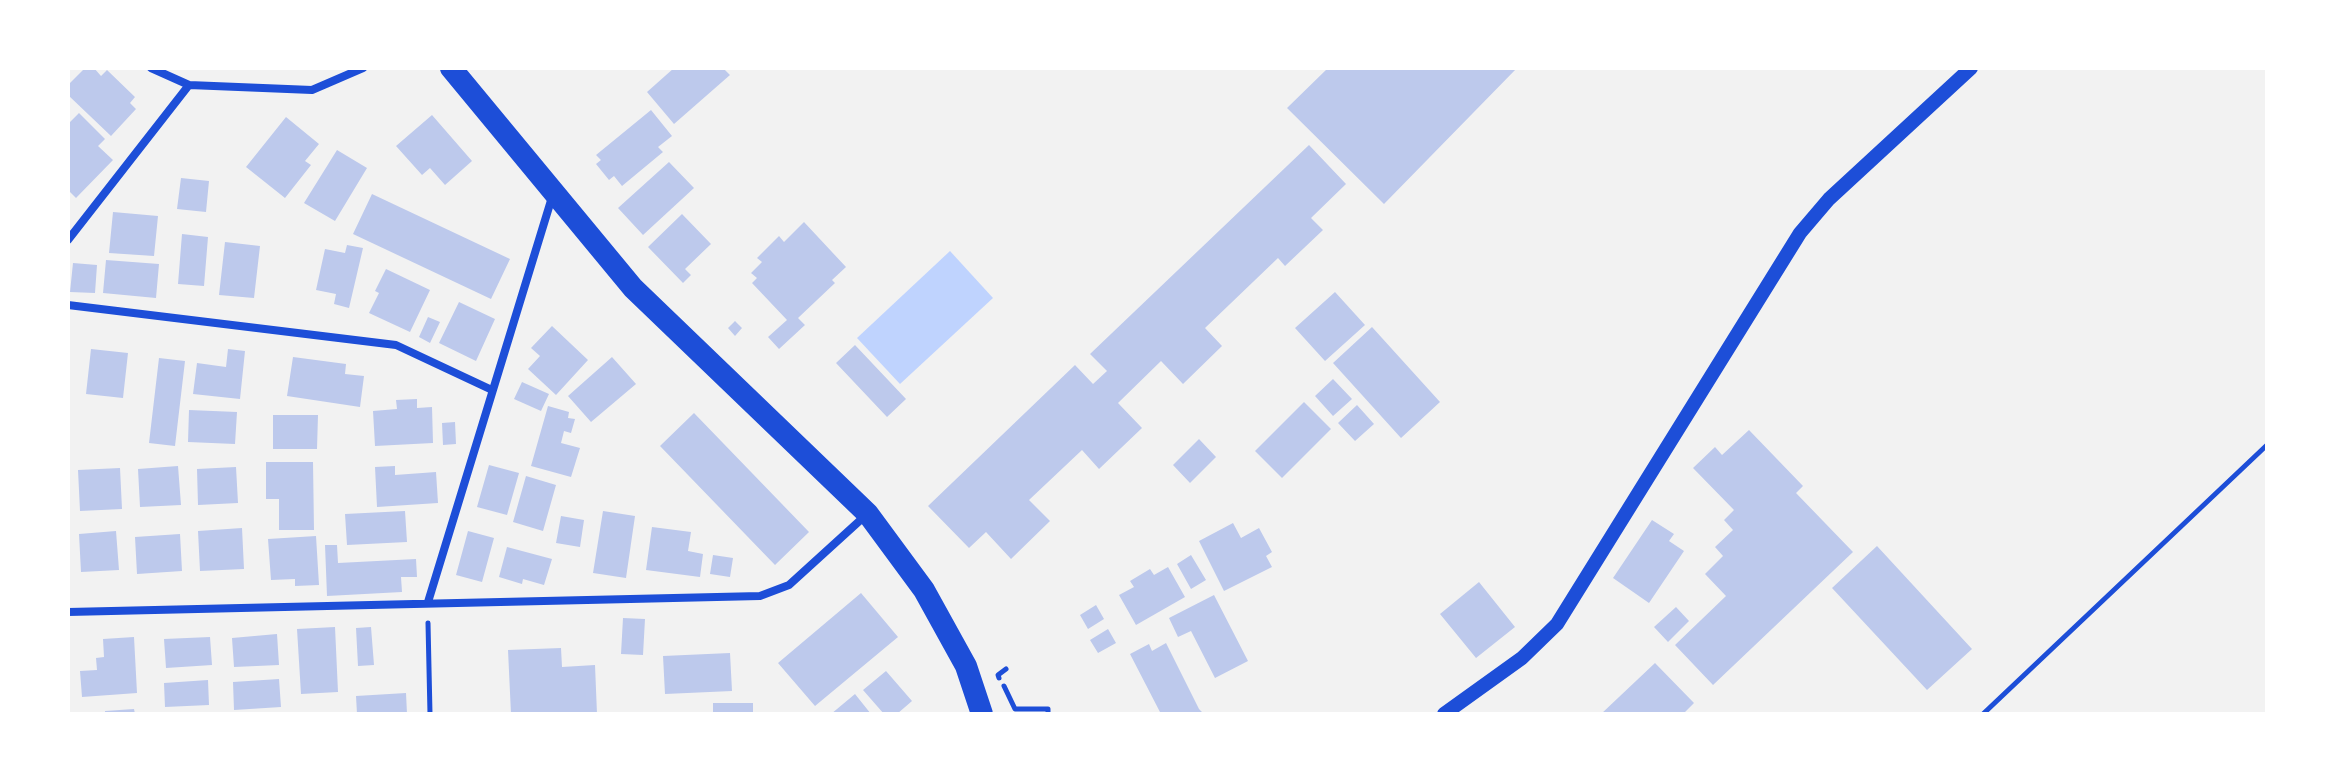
<!DOCTYPE html>
<html>
<head>
<meta charset="utf-8">
<style>
  body { margin:0 }
  #map { position:relative; width:2335px; height:782px; overflow:hidden; background:#f2f2f2; font-family:"Source Sans 3",sans-serif }
  canvas { display:block }
  .frame { position:absolute; inset:0; border:70px solid #fff; pointer-events:none }
</style>
</head>
<body>
<div id="map">
<canvas width="2335" height="782"></canvas>
<div class="frame"></div>
</div>
<script>
const ctx = document.querySelector('canvas').getContext('2d');
ctx.lineJoin = 'round';
function fill(path, color) {
  ctx.fillStyle = color;
  ctx.fill(path, 'evenodd');
}
function toPath(rows) {
  const path = new Path2D();
  for (const r of rows) {
    path.moveTo(r[0], r[1]);
    for (let i = 2; i < r.length; i += 2) path.lineTo(r[i], r[i + 1]);
  }
  return path;
}
function stroke(path, color, width, dash) {
  ctx.strokeStyle = color;
  ctx.lineWidth = width;
  ctx.lineCap = dash ? 'butt' : 'round';
  ctx.setLineDash(dash || []);
  ctx.stroke(path);
}
fill(toPath([
  [950,251,993,298,900,384,857,338]
]), '#bfd3fe');
fill(toPath([
  [85,68,94,68,101,76,107,70,135,97,130,103,136,109,111,136,68,95,68,85],
  [674,68,723,68,730,75,674,124,647,92],
  [1328,68,1517,68,1384,204,1287,108],
  [651,110,672,136,658,147,663,152,622,186,614,176,609,180,596,164,601,160,596,155],
  [79,113,105,139,98,146,113,160,76,198,68,190,68,124],
  [432,115,472,161,445,185,430,168,422,175,396,146],
  [286,117,319,144,305,161,311,165,285,198,246,167],
  [1309,145,1346,184,1311,218,1323,230,1285,266,1278,258,1205,328,1222,346,1183,384,1161,361,1118,403,1142,428,1099,469,1082,450,1029,500,1050,521,1011,559,986,532,969,548,928,506,1075,365,1093,384,1107,371,1090,354],
  [337,150,367,168,335,221,304,203],
  [669,162,694,188,643,235,618,208],
  [181,178,209,181,206,212,177,209],
  [372,194,510,259,491,299,353,234],
  [113,212,158,216,154,256,109,253],
  [682,214,711,244,685,269,691,275,683,283,648,247],
  [804,222,846,267,832,280,835,283,798,318,805,325,779,349,768,337,787,320,752,283,757,278,751,273,762,262,757,258,779,236,784,242],
  [182,234,208,237,204,286,178,284],
  [225,242,260,246,254,298,219,295],
  [347,245,363,248,349,308,334,304,336,294,316,290,325,249,345,253],
  [106,260,159,264,156,298,103,293],
  [73,263,97,265,95,293,70,292],
  [386,269,430,290,410,332,369,313,379,293,375,291],
  [1335,292,1365,325,1325,361,1295,328],
  [459,302,495,319,476,361,439,343],
  [428,317,440,322,430,343,419,337],
  [735,321,742,328,735,336,728,328],
  [552,326,588,360,556,395,528,369,540,356,531,348],
  [1372,327,1440,402,1401,438,1333,363],
  [855,345,906,399,887,417,836,363],
  [91,349,128,353,123,398,86,394],
  [228,349,245,351,240,399,193,394,197,363,226,367],
  [293,357,346,364,345,374,364,376,360,407,287,396],
  [612,357,636,384,591,422,568,396],
  [159,358,185,361,175,446,149,443],
  [1333,379,1352,399,1333,416,1315,396],
  [522,382,549,394,541,411,514,399],
  [417,399,417,408,432,407,433,443,375,446,373,411,397,409,396,400],
  [1304,402,1331,429,1282,478,1255,451],
  [1357,405,1374,424,1355,441,1338,423],
  [548,406,569,412,568,418,575,419,571,433,564,431,561,443,580,448,571,477,531,466],
  [189,410,237,412,235,444,188,442],
  [694,413,809,532,775,565,660,446],
  [273,415,318,415,317,449,273,449],
  [455,422,456,444,443,445,442,423],
  [1749,430,1803,486,1796,493,1853,552,1713,685,1675,645,1726,596,1705,574,1723,556,1715,547,1733,530,1724,520,1734,510,1693,468,1715,447,1722,455],
  [1199,439,1216,457,1190,483,1173,465],
  [266,462,313,462,314,530,279,530,279,499,266,499],
  [489,465,519,473,507,515,477,507],
  [178,466,181,505,140,507,138,469],
  [395,466,395,475,436,472,438,503,377,507,375,467],
  [236,467,238,503,198,505,197,469],
  [120,468,122,509,80,511,78,470],
  [526,476,556,485,543,531,513,522],
  [405,511,407,542,347,545,345,514],
  [603,511,635,516,626,578,593,573],
  [561,516,584,520,580,547,556,543],
  [1652,520,1674,534,1669,541,1684,551,1649,603,1613,578],
  [1233,523,1241,538,1259,528,1272,552,1266,556,1272,567,1224,591,1199,541],
  [652,527,691,532,688,551,703,554,700,577,646,570],
  [242,528,244,569,200,571,198,531],
  [116,531,119,570,81,572,79,534],
  [468,531,494,538,482,582,456,575],
  [180,534,182,571,137,574,135,537],
  [316,536,319,585,295,586,295,579,271,580,268,539],
  [325,545,337,545,338,563,416,559,417,577,401,577,402,592,327,596],
  [1877,546,1972,649,1927,690,1832,588],
  [507,547,552,559,544,585,523,579,522,584,499,577],
  [713,555,733,558,730,577,710,574],
  [1191,555,1206,580,1191,589,1177,564],
  [1168,567,1185,597,1136,625,1119,595,1134,587,1130,581,1150,569,1154,575],
  [1479,582,1515,627,1476,658,1440,614],
  [861,593,898,637,815,706,778,663],
  [1214,595,1248,661,1215,678,1191,631,1178,637,1169,618],
  [1096,605,1104,619,1088,629,1080,615],
  [1676,607,1689,621,1668,642,1654,627],
  [623,618,645,619,643,655,621,654],
  [335,627,338,692,301,694,297,629],
  [371,627,374,665,358,666,356,628],
  [1108,629,1116,643,1098,653,1090,640],
  [277,634,279,665,234,667,232,638],
  [134,637,137,693,82,697,80,671,97,670,96,658,104,657,103,639],
  [210,637,212,665,166,668,164,639],
  [1166,643,1199,709,1204,714,1161,714,1130,654,1149,644,1152,651],
  [561,648,562,667,595,665,597,714,511,714,508,650],
  [730,653,732,691,665,694,663,656],
  [1655,663,1694,703,1683,714,1601,714],
  [886,671,912,701,897,714,884,714,863,690],
  [279,679,281,707,234,710,233,682],
  [208,680,209,705,165,707,164,683],
  [406,693,407,714,357,714,356,696],
  [855,694,871,714,831,714],
  [713,703,753,703,753,714,713,714],
  [134,709,135,714,105,714,105,711]
]), '#bdc9ec');
stroke(toPath([
  [428,623,430,714],
  [999,678,998,675,1006,669],
  [1004,686,1015,709,1048,709,1048,714],
  [1983,714,2267,445]
]), '#1d4ed8', 5);
stroke(toPath([
  [151,68,189,85,312,90,363,68],
  [68,240,189,85],
  [68,305,396,345,492,390],
  [428,602,553,194],
  [68,612,760,596,789,585,866,515]
]), '#1d4ed8', 8);
stroke(toPath([
  [1444,714,1522,658,1557,624,1800,233,1829,199,1971,68]
]), '#1d4ed8', 14);
stroke(toPath([
  [451,68,633,288,868,514,924,590,966,666,982,714]
]), '#1d4ed8', 22);
</script>
</body>
</html>
